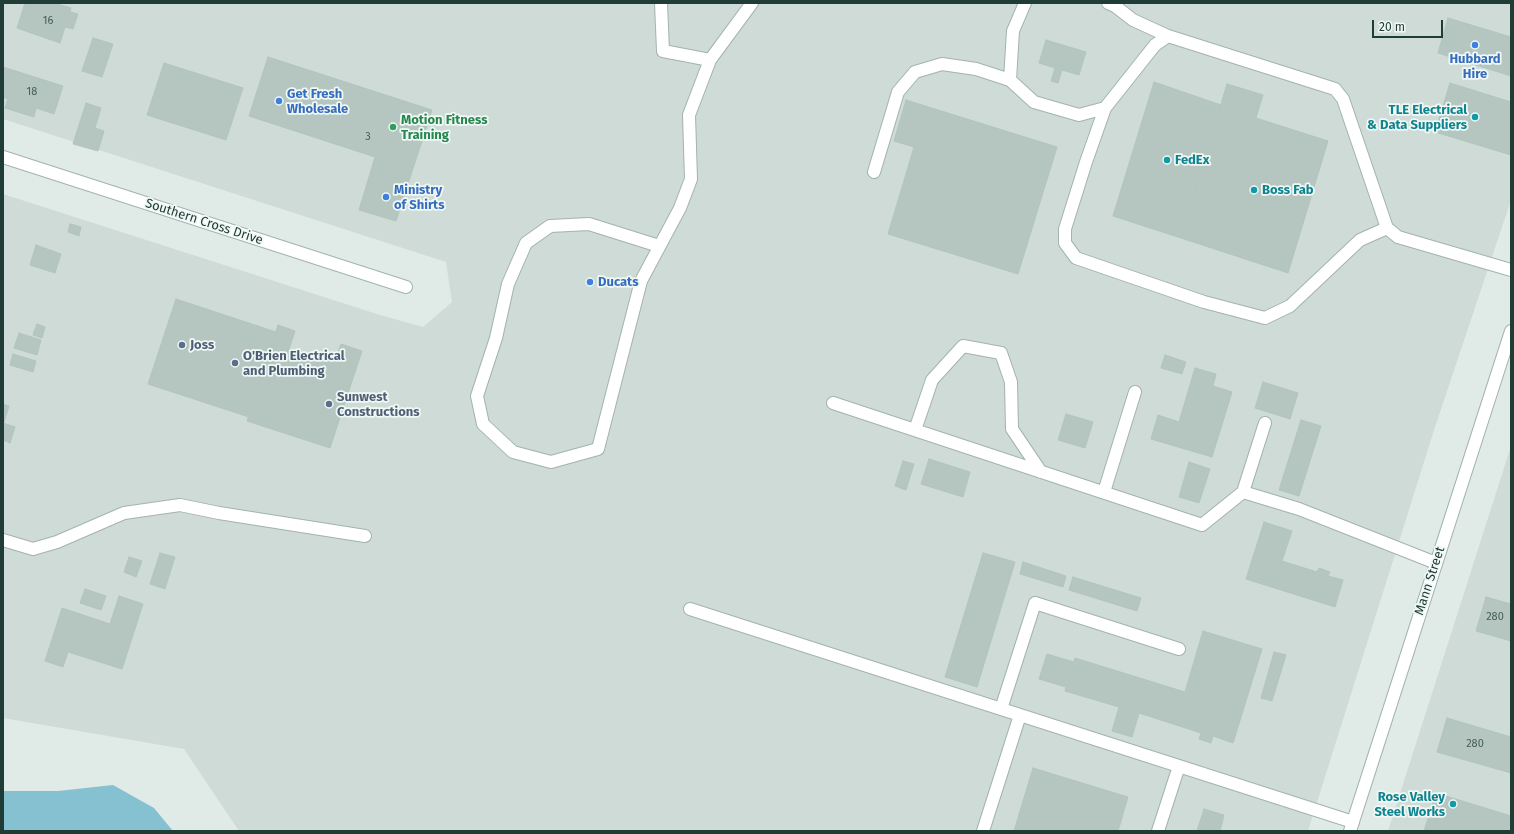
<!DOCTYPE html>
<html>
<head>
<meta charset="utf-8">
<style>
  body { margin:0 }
  #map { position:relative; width:1514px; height:834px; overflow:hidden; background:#e0ebe7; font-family:"Fira Sans",sans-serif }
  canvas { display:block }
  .frame { position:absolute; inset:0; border:4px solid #203c37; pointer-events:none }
  .scale { position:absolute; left:1372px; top:20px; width:71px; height:18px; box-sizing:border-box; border:2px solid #203c37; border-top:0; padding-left:5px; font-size:12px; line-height:14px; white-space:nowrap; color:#203c37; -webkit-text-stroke:3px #f0f8f5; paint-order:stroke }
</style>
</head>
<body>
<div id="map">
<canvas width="1514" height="834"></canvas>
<div class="frame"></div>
<div class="scale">20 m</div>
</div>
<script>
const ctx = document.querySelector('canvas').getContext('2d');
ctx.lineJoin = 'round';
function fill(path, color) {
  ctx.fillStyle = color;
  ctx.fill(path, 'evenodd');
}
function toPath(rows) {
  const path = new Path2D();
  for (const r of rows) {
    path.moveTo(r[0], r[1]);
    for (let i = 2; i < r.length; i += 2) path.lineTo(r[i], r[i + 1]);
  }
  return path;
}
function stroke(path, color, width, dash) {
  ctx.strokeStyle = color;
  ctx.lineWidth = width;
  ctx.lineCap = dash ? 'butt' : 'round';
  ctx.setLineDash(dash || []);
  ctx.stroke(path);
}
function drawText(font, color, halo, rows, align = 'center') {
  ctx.font = font + ' "Fira Sans",sans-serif';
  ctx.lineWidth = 3.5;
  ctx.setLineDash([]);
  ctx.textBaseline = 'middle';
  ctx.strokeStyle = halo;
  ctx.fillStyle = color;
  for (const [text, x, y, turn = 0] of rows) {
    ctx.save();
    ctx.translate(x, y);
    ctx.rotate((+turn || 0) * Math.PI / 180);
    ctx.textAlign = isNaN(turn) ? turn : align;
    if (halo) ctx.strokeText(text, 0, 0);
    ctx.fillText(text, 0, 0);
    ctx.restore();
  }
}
fill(toPath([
  [3,3,1511,3,1511,200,1435,427,1308,831,239,831,184,749,3,718,3,194,380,315,423,327,452,302,446,262,3,119],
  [1511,446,1511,831,1388,831]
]), '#cedbd6');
fill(toPath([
  [113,785,154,808,173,831,3,831,3,791,58,791]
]), '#86c1d2');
const building = toPath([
  [25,3,54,3,71,8,70,12,78,14,73,29,65,27,60,43,17,28,25,3],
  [1448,18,1511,37,1511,76,1438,53,1448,18],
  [93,38,113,44,102,77,82,71,93,38],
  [1046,40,1086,52,1079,75,1062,70,1058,83,1051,81,1055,68,1039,63,1046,40],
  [268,57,432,110,396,221,359,210,375,157,249,116,268,57],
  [164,63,243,88,226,140,147,115,164,63],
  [3,67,63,86,54,114,36,108,34,117,5,108,8,99,3,97,3,67],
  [1154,82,1221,105,1181,238,1113,216,1154,82],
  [1450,83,1511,102,1511,155,1435,132,1450,83],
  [1227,84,1263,95,1256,118,1328,141,1288,273,1181,238,1227,84],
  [906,100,1057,147,1018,274,888,234,914,147,894,141,906,100],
  [86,103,101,108,95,128,104,131,98,151,73,144,86,103],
  [70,224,81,227,79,236,68,232,70,224],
  [36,245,61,254,55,273,30,265,36,245],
  [176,299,276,332,249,417,148,384,176,299],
  [37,324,45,327,42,338,33,335,37,324],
  [278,325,295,331,289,349,334,363,341,344,362,351,330,448,247,421,278,325],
  [19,333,41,340,37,355,14,348,19,333],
  [13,354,36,361,33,372,10,365,13,354],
  [1165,355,1186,362,1182,374,1161,368,1165,355],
  [1195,368,1216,374,1213,386,1232,392,1212,457,1151,439,1158,415,1179,422,1195,368],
  [1263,382,1298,393,1290,419,1255,408,1263,382],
  [3,404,9,406,4,422,3,421,3,404],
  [1066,414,1093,422,1085,448,1058,440,1066,414],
  [1301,420,1321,426,1299,496,1279,490,1301,420],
  [3,423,15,427,10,443,3,440,3,423],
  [929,459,970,472,963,497,921,484,929,459],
  [903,461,914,464,906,490,895,486,903,461],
  [1189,462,1210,469,1199,503,1179,497,1189,462],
  [1264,522,1292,531,1282,561,1317,572,1319,568,1330,572,1328,576,1343,580,1335,607,1246,579,1264,522],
  [160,553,175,557,165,589,150,584,160,553],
  [983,553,1015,562,977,687,945,677,983,553],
  [129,557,142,561,136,577,124,572,129,557],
  [1023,562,1066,576,1063,587,1020,574,1023,562],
  [1073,577,1141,598,1137,611,1069,590,1073,577],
  [85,589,106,596,101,610,80,603,85,589],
  [119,596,143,604,122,669,68,652,63,667,45,661,62,608,110,624,119,596],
  [1486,597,1511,604,1511,641,1476,631,1486,597],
  [1203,631,1262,649,1233,743,1213,736,1211,743,1199,739,1201,733,1139,713,1132,737,1112,731,1119,707,1065,691,1066,687,1039,679,1047,654,1074,662,1075,658,1185,692,1203,631],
  [1274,652,1286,655,1272,701,1261,698,1274,652],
  [1447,718,1511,737,1511,773,1437,752,1447,718],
  [1033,768,1128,797,1118,831,1014,831,1033,768],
  [1436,793,1511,816,1511,831,1424,831,1436,793],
  [1204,809,1224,815,1220,831,1197,831,1204,809]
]);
fill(building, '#b5c6c0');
stroke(building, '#b2c5bf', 1);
const lane = toPath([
  [661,3,663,51,710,60],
  [1025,3,1013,31,1010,80,1034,102,1079,115,1105,108,1155,45,1168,36],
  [1108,3,1115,6,1133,20,1168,36,1335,89,1343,99,1387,228,1398,237,1511,270],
  [1105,108,1086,162,1065,229,1065,243,1076,258,1204,302,1265,318,1290,306,1360,240,1387,228],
  [874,172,898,92,915,72,942,64,976,69,1010,80],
  [659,246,589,224,550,226,526,243,508,284,496,338,477,396,483,424,513,452,551,462,598,449,641,281,680,208,691,179,689,115,710,60,752,3],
  [833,403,1202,525,1243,492,1265,423],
  [915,430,932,380,963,346,1001,353,1011,382,1012,429,1041,472],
  [1104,492,1135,392],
  [1243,492,1299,509,1436,563],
  [3,540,33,549,57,542,124,513,180,505,219,513,365,536],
  [690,609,1353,822],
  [1001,709,1035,603,1179,649],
  [983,831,1020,715],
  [1158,831,1179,766]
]);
const street = toPath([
  [3,157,406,287],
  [1350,831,1511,331]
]);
stroke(lane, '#a3b3af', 14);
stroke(street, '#a3b3af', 14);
stroke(lane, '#fff', 12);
stroke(street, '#fff', 12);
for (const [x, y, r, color] of [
  [1475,45,4,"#3f7fe0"],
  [279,101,4,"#3f7fe0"],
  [1475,117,4,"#0f9aa8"],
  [393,127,4,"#2e9e5b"],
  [1167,160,4,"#0f9aa8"],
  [1254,190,4,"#0f9aa8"],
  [386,197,4,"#3f7fe0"],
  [590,282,4,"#3f7fe0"],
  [182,345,4,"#5c6f8a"],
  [235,363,4,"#5c6f8a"],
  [329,404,4,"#5c6f8a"],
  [1453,804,4,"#0f9aa8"]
]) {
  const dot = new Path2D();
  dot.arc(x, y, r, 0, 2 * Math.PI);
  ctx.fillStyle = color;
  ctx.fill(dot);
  stroke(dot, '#f0f8f5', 1.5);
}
drawText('11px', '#455e59', null, [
  ["16",48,21],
  ["18",32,92],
  ["3",368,137],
  ["280",1495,617],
  ["280",1475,744]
]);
drawText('bold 13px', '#366cbe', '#f0f8f5', [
  ["Hubbard",1475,59,"center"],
  ["Hire",1475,74,"center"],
  ["Get Fresh",287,94],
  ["Wholesale",287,109],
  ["Ministry",394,190],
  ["of Shirts",394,205],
  ["Ducats",598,282]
], 'left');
drawText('bold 13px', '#0d838f', '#f0f8f5', [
  ["TLE Electrical",1467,110],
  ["& Data Suppliers",1467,125],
  ["FedEx",1175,160,"left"],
  ["Boss Fab",1262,190,"left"],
  ["Rose Valley",1445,797],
  ["Steel Works",1445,812]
], 'right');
drawText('bold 13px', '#27864d', '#f0f8f5', [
  ["Motion Fitness",401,120],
  ["Training",401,135]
], 'left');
drawText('13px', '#203c37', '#f0f8f5', [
  ["Southern Cross Drive",204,222,18],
  ["Mann Street",1430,581,-72]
]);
drawText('bold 13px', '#4e5e75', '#f0f8f5', [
  ["Joss",190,345],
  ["O'Brien Electrical",243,356],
  ["and Plumbing",243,371],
  ["Sunwest",337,397],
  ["Constructions",337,412]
], 'left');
</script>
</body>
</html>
